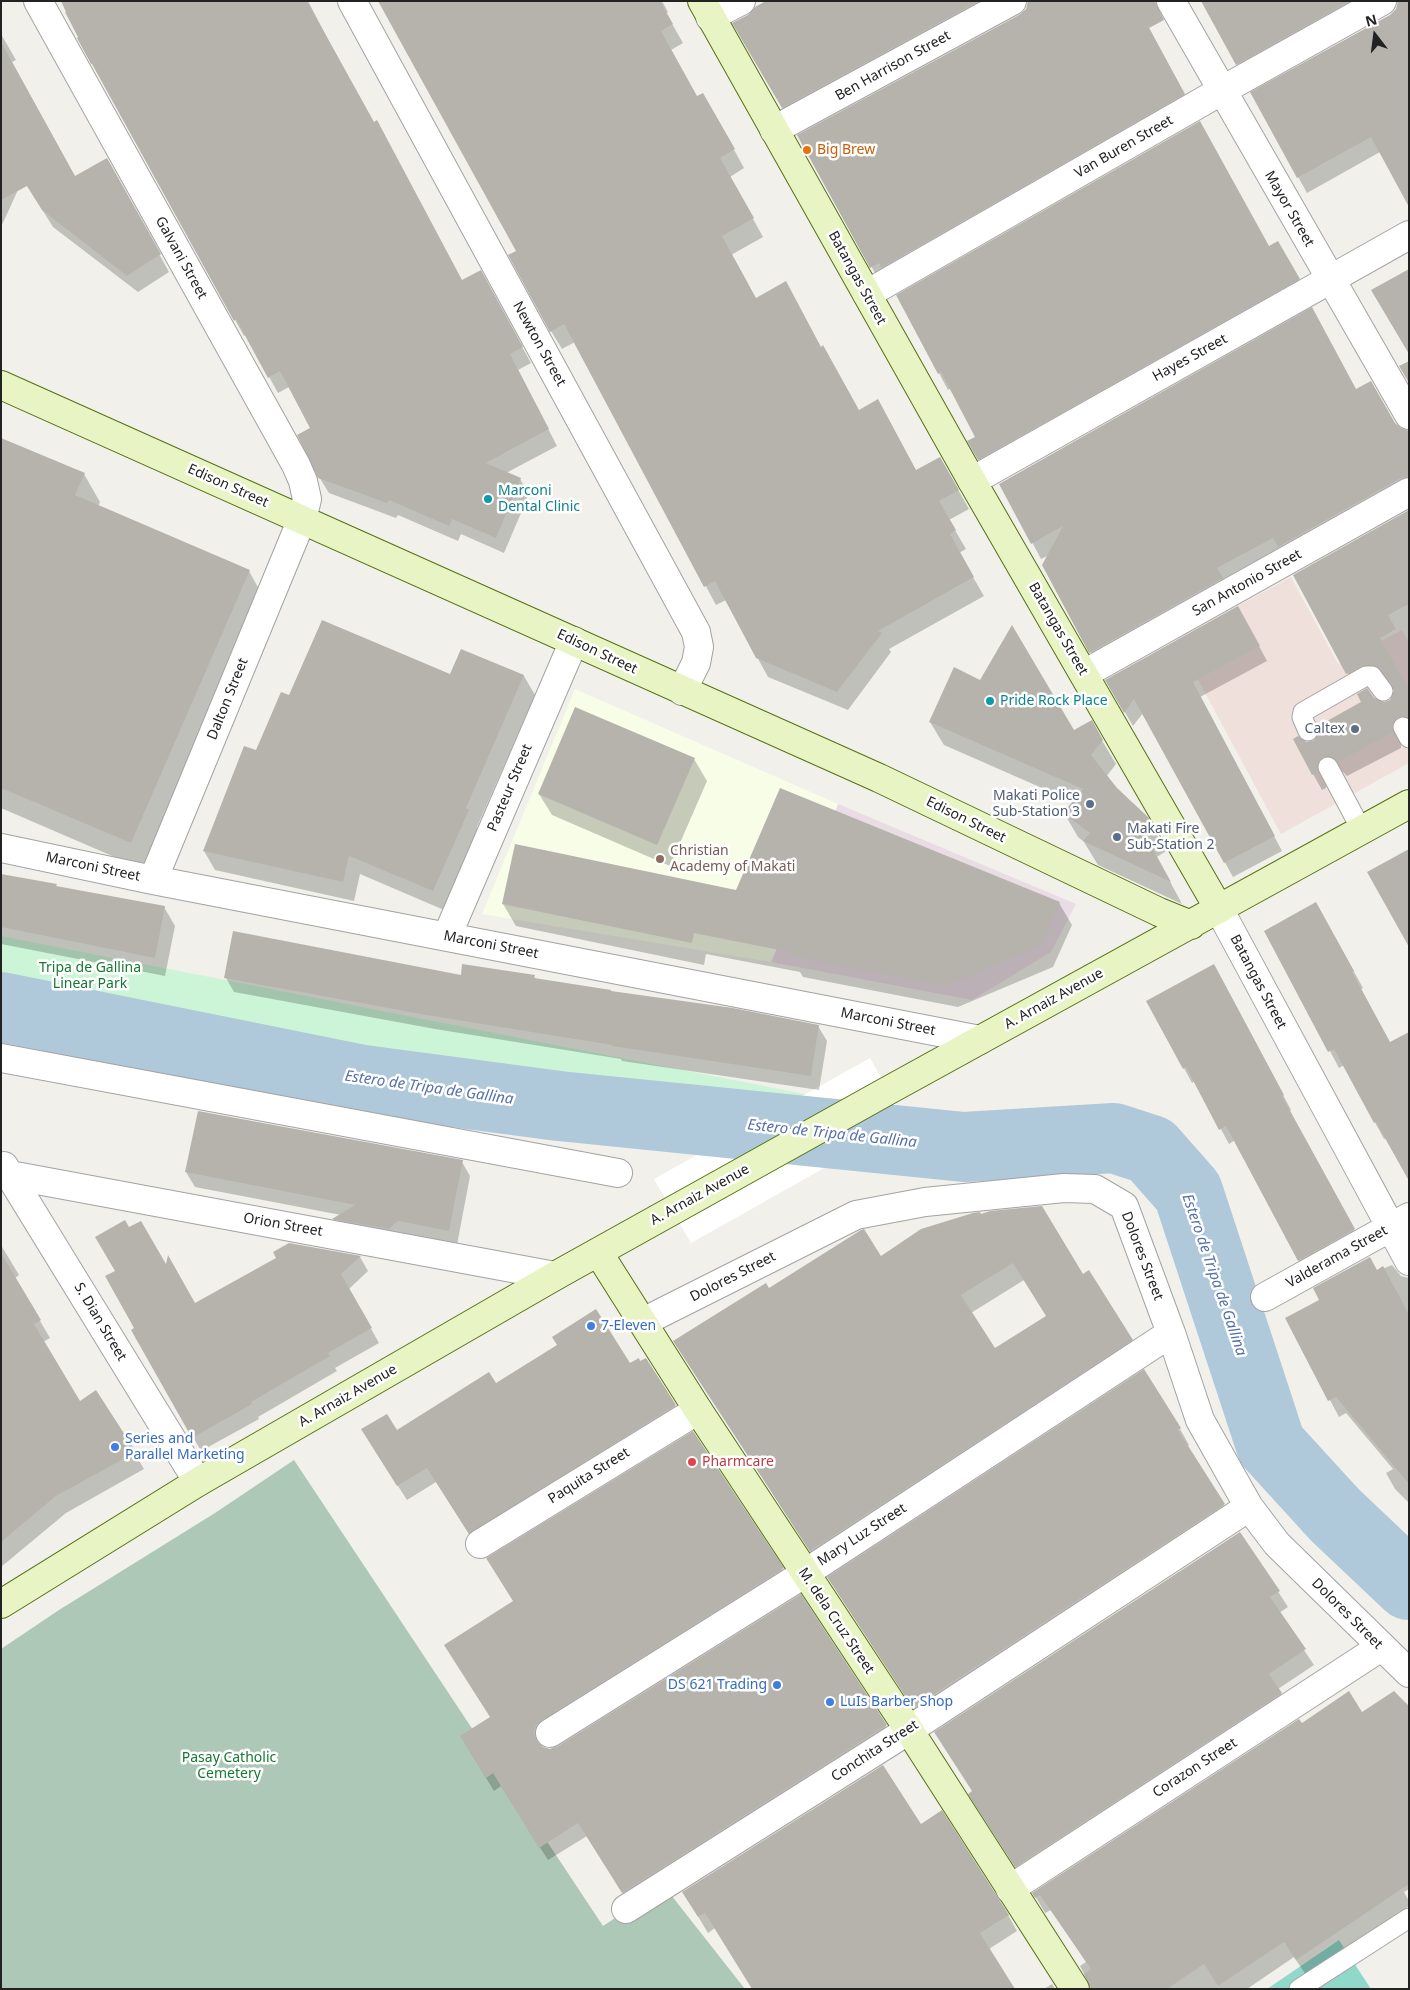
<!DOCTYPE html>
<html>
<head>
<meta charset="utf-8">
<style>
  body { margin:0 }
  #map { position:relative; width:1410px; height:1990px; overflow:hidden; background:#f1f0ea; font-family:"Noto Sans",sans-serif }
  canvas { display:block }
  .frame { position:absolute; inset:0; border:2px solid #222; pointer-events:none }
  .north { position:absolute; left:1350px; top:10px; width:50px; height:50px; -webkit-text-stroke:4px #fff; paint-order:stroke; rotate:345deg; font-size:14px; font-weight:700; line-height:20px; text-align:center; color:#222 }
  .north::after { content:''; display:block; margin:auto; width:18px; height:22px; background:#222; clip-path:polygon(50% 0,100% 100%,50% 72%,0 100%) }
</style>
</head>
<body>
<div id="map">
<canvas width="1410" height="1990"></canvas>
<div class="frame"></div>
<div class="north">N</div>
</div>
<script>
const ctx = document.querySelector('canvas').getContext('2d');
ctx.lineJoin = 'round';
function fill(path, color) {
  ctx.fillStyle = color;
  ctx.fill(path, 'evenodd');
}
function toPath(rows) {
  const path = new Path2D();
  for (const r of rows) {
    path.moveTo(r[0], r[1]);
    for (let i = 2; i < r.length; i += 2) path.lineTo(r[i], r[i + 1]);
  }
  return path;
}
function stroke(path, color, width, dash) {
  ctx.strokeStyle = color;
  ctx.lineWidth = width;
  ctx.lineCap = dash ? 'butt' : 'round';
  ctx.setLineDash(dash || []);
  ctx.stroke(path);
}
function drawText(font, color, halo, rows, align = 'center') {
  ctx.font = font + ' "Noto Sans",sans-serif';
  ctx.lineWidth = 5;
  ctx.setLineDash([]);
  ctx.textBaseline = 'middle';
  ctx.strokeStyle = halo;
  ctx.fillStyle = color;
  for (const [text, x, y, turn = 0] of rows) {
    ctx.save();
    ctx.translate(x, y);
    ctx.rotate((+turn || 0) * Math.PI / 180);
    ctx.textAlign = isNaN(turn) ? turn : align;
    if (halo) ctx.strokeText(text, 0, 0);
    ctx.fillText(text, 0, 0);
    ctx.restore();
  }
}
fill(toPath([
  [1291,577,1338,664,1402,630,1409,643,1409,763,1281,834,1176,639]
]), '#f0e0db');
fill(toPath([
  [838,804,1076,904,1051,952,972,1000,771,962]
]), '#e9dce4');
fill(toPath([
  [575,689,838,804,771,962,482,914]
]), '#f8fde7');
fill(toPath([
  [294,1460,603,1926,664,1886,745,1989,1,1989,1,1649,59,1610,215,1513]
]), '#adc8b6');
fill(toPath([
  [1,936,805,1094,770,1114,526,1077,115,1003,1,980]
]), '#ccf5d8');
fill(toPath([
  [1339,1940,1371,1989,1267,1989]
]), '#90d8ca');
fill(toPath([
  [870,1058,906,1122,691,1243,654,1179]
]), '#fff');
fill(toPath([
  [62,1,308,1,350,82,462,281,489,287,531,363,518,370,557,446,506,473,520,479,529,494,504,553,461,534,458,541,398,515,396,518,329,493,319,477,311,429,289,387,278,393,246,335,244,336,102,79],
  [379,1,662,1,668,12,666,13,683,43,671,50,697,98,714,113,744,168,730,177,763,237,731,255,755,299,821,348,858,411,916,472,940,458,969,509,949,520,966,549,959,553,984,596,889,649,891,652,848,710,768,677,726,600,716,605,575,342,562,349,551,331,518,252],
  [768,1,1015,1,791,122,734,24,749,16],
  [1135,1,1192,109,880,282,799,136,1020,16,1026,10],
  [1203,1,1389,1,1246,80],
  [1393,1,1409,1,1380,152,1307,193,1252,93,1390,16,1397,9,1399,3],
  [1,34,16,60,12,62,75,177,116,176,169,272,138,292,53,227,23,179,1,227],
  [1278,242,1308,295,988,475,969,442,977,437,951,388,948,390,939,373,898,296,1269,247],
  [1356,391,1401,430,1409,432,1409,485,1099,668,1044,565,1049,555,1041,559,1001,484],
  [1,452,84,474,100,502,98,507,249,571,265,600,147,871,1,808],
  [1409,511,1409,732,1401,737,1401,748,1347,776,1343,772,1332,772,1326,777,1326,788,1322,790,1294,740,1306,743,1314,742,1363,703,1367,690,1378,703,1390,702,1395,695,1394,690,1387,681,1356,689,1295,575],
  [1246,622,1267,661,1200,697,1282,851,1233,877,1143,713,1133,726,1107,681],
  [462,650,524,676,535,695,477,827,479,830,444,910,360,874,354,901,215,870,204,851,256,752,290,697,451,676],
  [930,722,1073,732,1091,722,1116,764,1106,777,1116,789,1147,818,1166,851,1157,857,1182,904,1098,865,1084,842,1078,837,1064,813,1074,802,944,745],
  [694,759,707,781,670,866,552,815,539,794],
  [1,876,164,907,175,926,165,976,1,944],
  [737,891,1059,903,1072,925,1053,967,958,1007,803,977,800,972,706,954,704,965,516,926,503,904],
  [1326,921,1363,988,1361,989,1390,1043,1387,1138,1384,1139,1344,1065,1339,1068,1330,1051,1265,932],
  [462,976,534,977,536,979,818,1026,827,1041,819,1090,622,1061,621,1059,435,1029,234,992,226,978],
  [1222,980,1291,1110,1289,1112,1362,1244,1307,1275,1235,1140,1229,1144,1195,1081,1192,1083,1184,1068],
  [462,1162,470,1176,457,1245,342,1233,333,1219,341,1215,195,1187,186,1172],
  [981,1215,1083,1276,1131,1340,1142,1358,821,1569,675,1342,768,1289,880,1258],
  [1024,1280,1047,1316,994,1349,971,1313],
  [129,1229,166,1268,195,1304,360,1257,368,1271,349,1289,379,1343,335,1368,337,1371,258,1417,259,1419,201,1451,133,1331,136,1329,116,1271],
  [1,1245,19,1275,15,1278,50,1338,43,1342,79,1403,134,1452,144,1469,66,1513,1,1567],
  [1392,1265,1401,1276,1409,1278,1409,1503,1395,1489,1386,1473,1393,1469,1346,1413,1339,1417,1287,1319,1377,1271],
  [646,1359,684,1420,478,1548,436,1482,407,1500,371,1444,496,1385,630,1365,640,1363],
  [1180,1429,1189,1445,1187,1447,1234,1521,924,1724,829,1578],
  [693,1433,790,1582,544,1739,542,1747,550,1750,559,1747,800,1596,894,1739,631,1906,587,1836,548,1860,501,1786,494,1791,469,1750,491,1718,514,1602],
  [1240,1533,1288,1607,1279,1613,1314,1665,1278,1689,1290,1709,1025,1882,979,1810],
  [1409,1707,1409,1889,1404,1892,1409,1901,1409,1906,1306,1975,1294,1957,1247,1989,1092,1989,1080,1966,1086,1962,1051,1910,1045,1913,1034,1894,1302,1725,1362,1713],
  [920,1825,1008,1915,1017,1931,989,1949,715,1928,708,1933,693,1908],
  [1052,1984,1055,1989,1044,1989]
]), '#0003');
stroke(toPath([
  [1,1007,363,1080,559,1106,964,1147,1114,1138,1151,1150,1188,1192,1271,1445,1335,1515,1409,1585]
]), '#afc8da', 70);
fill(toPath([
  [61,1,307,1,374,122,377,120,462,280,481,270,523,347,510,354,549,429,486,463,521,478,496,538,452,519,449,526,389,500,387,503,318,478,297,435,310,428,280,371,268,378,236,319,234,321,92,64,91,64,77,38,78,37,65,12,66,12],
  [378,1,660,1,673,24,661,31,697,96,703,93,735,149,720,158,754,218,722,236,756,298,786,281,821,347,823,345,859,410,878,399,916,470,940,457,959,490,939,501,956,530,950,534,974,577,878,631,882,633,837,692,756,658,715,581,704,587,564,324,550,332,508,255,516,251],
  [766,1,979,1,782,108,732,23,748,15,755,7],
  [1028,1,1155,1,1164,20,1149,28,1185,94,881,268,879,263,870,268,797,135,1019,15,1026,9],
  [1201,1,1350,1,1236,65],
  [1398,1,1409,1,1409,207,1371,137,1297,178,1250,92,1390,15,1396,9],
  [1,42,75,176,107,158,161,254,127,276,42,210,27,186,1,200],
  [1200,121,1269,246,1278,241,1300,279,978,460,967,441,975,437,941,372,938,374,896,295],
  [1409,269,1409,354,1371,290],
  [1312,307,1356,389,1371,381,1395,423,1401,428,1409,431,1409,476,1401,478,1278,547,1273,538,1217,568,1223,578,1089,653,1042,565,1063,526,1031,544,999,484],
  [1409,361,1409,383,1399,366],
  [1,438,85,473,75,495,250,570,131,843,1,788],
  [1409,510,1409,604,1388,615,1396,629,1380,638,1409,690,1409,717,1403,716,1397,717,1392,726,1393,732,1338,762,1329,756,1322,757,1317,766,1318,772,1312,775,1293,739,1298,736,1306,742,1313,741,1319,733,1318,726,1361,702,1357,694,1367,688,1374,698,1384,702,1390,700,1394,690,1392,684,1377,666,1361,666,1346,674,1293,575],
  [1238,606,1260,646,1193,682,1275,836,1224,863,1134,699,1124,713,1105,680],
  [322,620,450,674,461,649,524,675,466,808,469,810,433,891,349,856,343,882,203,851,244,746,256,750,281,692,289,695],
  [1012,625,1074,730,1092,720,1103,740,1091,755,1117,788,1148,817,1154,828,1144,833,1171,882,1083,841,1090,833,1063,813,1083,789,929,722,954,667,980,680],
  [575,707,695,758,657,845,538,794],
  [780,788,1060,902,1041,945,945,986,789,955,790,952,694,933,692,943,502,904,515,844,736,890],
  [1409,849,1409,947,1367,872],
  [1,874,57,884,56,886,165,906,155,958,1,927],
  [1316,902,1354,971,1352,972,1390,1042,1409,1032,1409,1181,1376,1122,1374,1123,1334,1049,1328,1052,1264,931],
  [233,931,461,975,462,964,535,975,534,978,611,990,611,991,733,1008,819,1025,811,1076,612,1046,612,1045,426,1015,224,978],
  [1214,964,1284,1095,1282,1096,1355,1229,1298,1261,1226,1126,1219,1130,1186,1067,1183,1069,1146,1001],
  [198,1111,463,1160,449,1231,398,1221,389,1229,332,1219,355,1205,185,1172],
  [1042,1206,1083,1274,1089,1270,1133,1340,810,1551,673,1341,766,1283,769,1288,861,1230,864,1229,881,1256,921,1229,973,1213,980,1212,981,1214,990,1211],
  [1013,1263,1046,1316,995,1348,961,1295],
  [125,1220,129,1227,141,1221,166,1264,168,1255,195,1303,276,1258,273,1252,289,1243,361,1256,341,1274,372,1328,328,1353,330,1356,251,1402,252,1404,192,1438,131,1330,134,1328,105,1276,115,1271,95,1237],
  [1,1253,41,1320,34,1324,80,1401,96,1390,136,1452,56,1496,1,1542],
  [1370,1257,1377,1270,1383,1266,1409,1314,1409,1484,1336,1397,1328,1401,1285,1318,1319,1300,1313,1288],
  [596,1309,630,1363,639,1358,640,1361,646,1358,676,1405,469,1534,427,1468,397,1486,361,1429,387,1414,397,1430,489,1372,496,1383,557,1345,552,1337],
  [1144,1369,1181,1428,1178,1430,1225,1504,913,1708,827,1577],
  [693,1431,784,1568,542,1720,536,1725,534,1733,537,1742,543,1747,550,1749,558,1746,801,1594,887,1725,622,1893,578,1823,539,1848,493,1773,486,1778,460,1736,490,1717,444,1645,513,1601,486,1558],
  [1240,1532,1280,1591,1270,1597,1306,1649,1269,1674,1282,1693,1015,1867,968,1794,972,1791,934,1732],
  [1349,1691,1362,1712,1394,1691,1409,1706,1409,1884,1296,1960,1284,1942,1218,1986,1204,1964,1167,1989,1091,1989,1084,1974,1091,1969,1040,1895,1035,1898,1032,1893,1299,1719,1302,1723],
  [883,1765,921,1824,942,1810,1009,1915,980,1933,1015,1989,752,1989,705,1913,698,1917,682,1892]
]), '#b6b3ac');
const lane = toPath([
  [1403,727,1409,738],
  [1308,731,1302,717,1303,712,1366,676,1372,676,1383,691],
  [1328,767,1362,831],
  [1299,1989,1409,1918]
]);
const street = toPath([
  [38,1,296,465,303,481,307,499,302,519,153,880],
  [352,1,696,632,699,647,696,663,682,691],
  [1171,1,1409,415],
  [710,17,741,1],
  [774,130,1012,1],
  [867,294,1221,91,1382,1],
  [972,481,1409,235],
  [1084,674,1409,492],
  [1,848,153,880,980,1040],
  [1219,909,1409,1261],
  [447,936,574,641],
  [1,1058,618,1173],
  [4,1166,198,1482],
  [10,1175,555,1276],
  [1265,1297,1409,1217],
  [643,1322,856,1215,925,1202,1064,1188,1095,1189,1124,1206,1171,1333,1200,1420,1249,1507,1277,1544,1409,1673],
  [480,1544,698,1410],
  [550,1733,804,1574,1171,1333],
  [1010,1889,1381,1647],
  [626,1909,909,1730,1249,1507]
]);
const secondary = toPath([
  [702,1,972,481,1219,909],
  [1,385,879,778,1159,912,1191,925],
  [598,1252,698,1410,909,1730,1075,1989],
  [1,1604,198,1482,555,1276,889,1090,1409,804]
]);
stroke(lane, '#a3a3a3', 21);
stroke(street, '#a3a3a3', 30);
stroke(secondary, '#547110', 30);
stroke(lane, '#fff', 19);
stroke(street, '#fff', 28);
stroke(secondary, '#e9f4c4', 28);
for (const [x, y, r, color] of [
  [807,150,5,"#e8710a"],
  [488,499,5,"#0f9aa8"],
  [990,701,5,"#0f9aa8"],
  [1355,729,5,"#5c6f8a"],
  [1090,804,5,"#5c6f8a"],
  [1117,837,5,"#5c6f8a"],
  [660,859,5,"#8d6e63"],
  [591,1326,5,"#3f7fe0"],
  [115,1447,5,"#3f7fe0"],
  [692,1462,5,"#e0444e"],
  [777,1685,5,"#3f7fe0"],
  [830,1702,5,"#3f7fe0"]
]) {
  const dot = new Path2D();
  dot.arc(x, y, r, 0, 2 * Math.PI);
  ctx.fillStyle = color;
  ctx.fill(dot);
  stroke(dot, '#fff', 2);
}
drawText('14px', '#222', '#fff', [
  ["Ben Harrison Street",893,66,-29],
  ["Van Buren Street",1124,147,-30],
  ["Mayor Street",1289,209,60],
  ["Galvani Street",181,258,61],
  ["Batangas Street",857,278,61],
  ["Newton Street",539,344,61],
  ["Hayes Street",1190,358,-29],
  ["Edison Street",228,486,24],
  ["San Antonio Street",1247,583,-29],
  ["Batangas Street",1058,629,60],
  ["Edison Street",597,652,25],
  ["Dalton Street",228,699,-68],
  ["Pasteur Street",510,788,-67],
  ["Edison Street",966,820,26],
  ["Marconi Street",93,867,12],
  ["Marconi Street",491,945,11],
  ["Batangas Street",1258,982,62],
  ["A. Arnaiz Avenue",1054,999,-29],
  ["Marconi Street",888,1022,11],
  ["A. Arnaiz Avenue",700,1195,-29],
  ["Orion Street",283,1225,10],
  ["Dolores Street",1142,1256,69],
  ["Valderama Street",1337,1257,-29],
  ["Dolores Street",733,1277,-27],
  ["S. Dian Street",100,1322,59],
  ["A. Arnaiz Avenue",348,1396,-30],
  ["Paquita Street",589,1476,-32],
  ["Mary Luz Street",862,1535,-33],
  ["Dolores Street",1347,1614,45],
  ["M. dela Cruz Street",836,1621,56],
  ["Conchita Street",875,1751,-33],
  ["Corazon Street",1195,1768,-33]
]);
drawText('14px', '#c56008', '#fff', [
  ["Big Brew",817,150]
], 'left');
drawText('14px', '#0d838f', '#fff', [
  ["Marconi",498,491],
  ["Dental Clinic",498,507],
  ["Pride Rock Place",1000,701]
], 'left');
drawText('14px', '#4e5e75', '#fff', [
  ["Caltex",1345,729],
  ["Makati Police",1080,796],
  ["Sub-Station 3",1080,812],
  ["Makati Fire",1127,829,"left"],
  ["Sub-Station 2",1127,845,"left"]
], 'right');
drawText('14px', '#785e54', '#fff', [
  ["Christian",670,851],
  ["Academy of Makati",670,867]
], 'left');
drawText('14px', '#177832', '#fff', [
  ["Tripa de Gallina",90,968],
  ["Linear Park",90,984],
  ["Pasay Catholic",229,1758],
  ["Cemetery",229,1774]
]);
drawText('14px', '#366cbe', '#fff', [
  ["7-Eleven",601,1326],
  ["Series and",125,1439],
  ["Parallel Marketing",125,1455],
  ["DS 621 Trading",767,1685,"right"],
  ["LuIs Barber Shop",840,1702]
], 'left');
drawText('14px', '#be3a42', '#fff', [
  ["Pharmcare",702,1462]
], 'left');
drawText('italic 15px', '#5670a9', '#fff', [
  ["Estero de Tripa de Gallina",429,1088,8],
  ["Estero de Tripa de Gallina",832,1134,6],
  ["Estero de Tripa de Gallina",1214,1275,71]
]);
</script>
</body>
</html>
